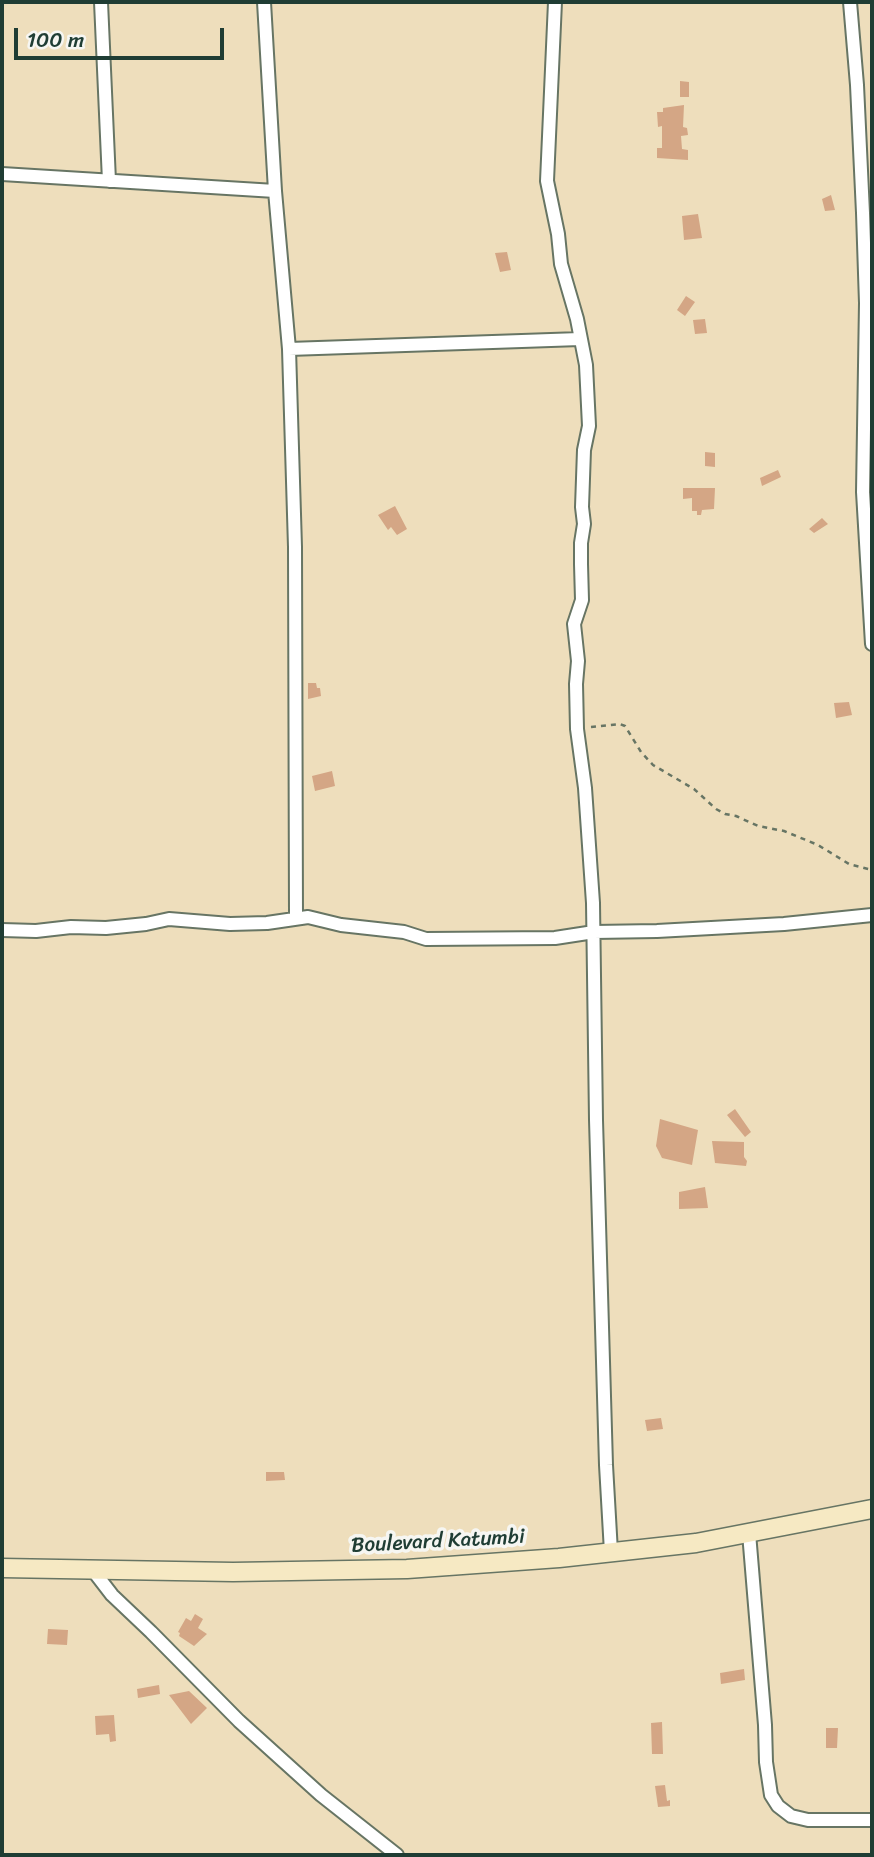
<!DOCTYPE html>
<html>
<head>
<meta charset="utf-8">
<style>
  body { margin:0 }
  #map { position:relative; width:874px; height:1857px; overflow:hidden; background:#eedebc; font-family:Sriracha,sans-serif }
  canvas { display:block }
  .frame { position:absolute; inset:0; border:4px solid #1f3d34; pointer-events:none }
  .scale { position:absolute; left:14px; top:28px; width:210px; height:32px; box-sizing:border-box; border:4px solid #1f3d34; border-top:0; padding-left:9px; font-size:21px; line-height:24px; white-space:nowrap; color:#1f3d34; -webkit-text-stroke:5px #f6f6f2; paint-order:stroke }
</style>
</head>
<body>
<div id="map">
<canvas width="874" height="1857"></canvas>
<div class="frame"></div>
<div class="scale">100 m</div>
</div>
<script>
const ctx = document.querySelector('canvas').getContext('2d');
ctx.lineJoin = 'round';
function fill(path, color) {
  ctx.fillStyle = color;
  ctx.fill(path, 'evenodd');
}
function toPath(rows) {
  const path = new Path2D();
  for (const r of rows) {
    path.moveTo(r[0], r[1]);
    for (let i = 2; i < r.length; i += 2) path.lineTo(r[i], r[i + 1]);
  }
  return path;
}
function stroke(path, color, width, dash) {
  ctx.strokeStyle = color;
  ctx.lineWidth = width;
  ctx.lineCap = dash ? 'butt' : 'round';
  ctx.setLineDash(dash || []);
  ctx.stroke(path);
}
function drawText(font, color, halo, rows, align = 'center') {
  ctx.font = font + ' Sriracha,sans-serif';
  ctx.lineWidth = 7;
  ctx.setLineDash([]);
  ctx.textBaseline = 'middle';
  ctx.strokeStyle = halo;
  ctx.fillStyle = color;
  for (const [text, x, y, turn = 0] of rows) {
    ctx.save();
    ctx.translate(x, y);
    ctx.rotate((+turn || 0) * Math.PI / 180);
    ctx.textAlign = isNaN(turn) ? turn : align;
    if (halo) ctx.strokeText(text, 0, 0);
    ctx.fillText(text, 0, 0);
    ctx.restore();
  }
}
fill(toPath([
  [680,81,689,82,689,97,680,97],
  [684,105,683,127,687,128,688,135,681,136,682,149,688,150,688,160,657,158,657,148,662,148,662,126,658,127,657,112,663,112,663,108],
  [831,195,835,210,825,211,822,199],
  [698,214,702,238,684,240,682,216],
  [507,252,511,270,500,272,495,253],
  [686,296,695,302,685,316,677,310],
  [705,319,707,333,695,334,693,320],
  [705,452,715,453,715,467,705,466],
  [778,470,781,477,762,486,760,478],
  [683,488,715,488,714,509,702,510,701,515,697,515,697,511,692,511,692,498,683,499],
  [395,506,407,529,397,535,391,527,388,530,378,515],
  [822,518,828,524,814,533,809,529],
  [308,683,316,683,317,688,320,688,321,696,308,699],
  [849,702,852,715,836,718,834,703],
  [332,771,335,786,315,791,312,776],
  [735,1109,751,1132,745,1137,727,1115],
  [660,1119,698,1130,692,1165,662,1158,656,1146],
  [712,1141,744,1142,744,1157,747,1161,746,1166,715,1163],
  [705,1187,708,1208,679,1209,679,1192],
  [661,1418,663,1429,647,1431,645,1420],
  [266,1472,284,1472,285,1480,266,1481],
  [195,1614,203,1619,198,1628,207,1634,194,1646,179,1636,180,1633,178,1632,186,1618,191,1621],
  [48,1629,68,1630,67,1645,47,1644],
  [744,1669,745,1680,721,1684,720,1673],
  [159,1685,160,1694,138,1698,137,1689],
  [189,1691,207,1708,191,1724,169,1695],
  [114,1715,116,1741,110,1742,109,1734,96,1735,95,1716],
  [662,1722,663,1754,652,1754,651,1723],
  [826,1728,838,1728,837,1748,826,1748],
  [665,1785,667,1801,670,1800,670,1806,658,1807,655,1786]
]), '#d4a685');
const street = toPath([
  [101,2,109,181],
  [264,2,275,191,289,349,295,547,296,918],
  [555,2,547,181,558,234,561,264,577,319,586,365,589,426,584,450,582,507,584,524,581,543,581,564,582,600,574,624,578,661,576,684,577,729,585,788,593,903,596,1120,606,1465,611,1552],
  [850,2,857,85,863,213,866,303,863,492,872,644],
  [2,174,275,191],
  [289,349,580,339],
  [2,930,36,931,71,927,106,928,146,924,169,919,230,924,267,923,308,917,341,925,404,932,426,939,555,938,594,932,657,931,784,924,872,915],
  [749,1533,765,1725,766,1762,771,1795,778,1806,791,1816,808,1820,872,1820],
  [92,1569,112,1595,151,1632,239,1721,321,1795,397,1855]
]);
const secondary = toPath([
  [2,1568,233,1572,407,1569,559,1558,696,1543,872,1509]
]);
stroke(street, '#677564', 16);
stroke(secondary, '#677564', 21);
stroke(toPath([
  [591,727,620,724,625,726,641,752,653,765,694,789,716,809,725,814,736,816,758,826,784,831,818,845,849,864,872,870]
]), '#677564', 2.5, [5, 5]);
stroke(street, '#fff', 12);
stroke(secondary, '#f6e9c3', 18);
drawText('21px', '#1f3d34', '#f6f6f2', [
  ["Boulevard Katumbi",438,1542,-3]
]);
</script>
</body>
</html>
